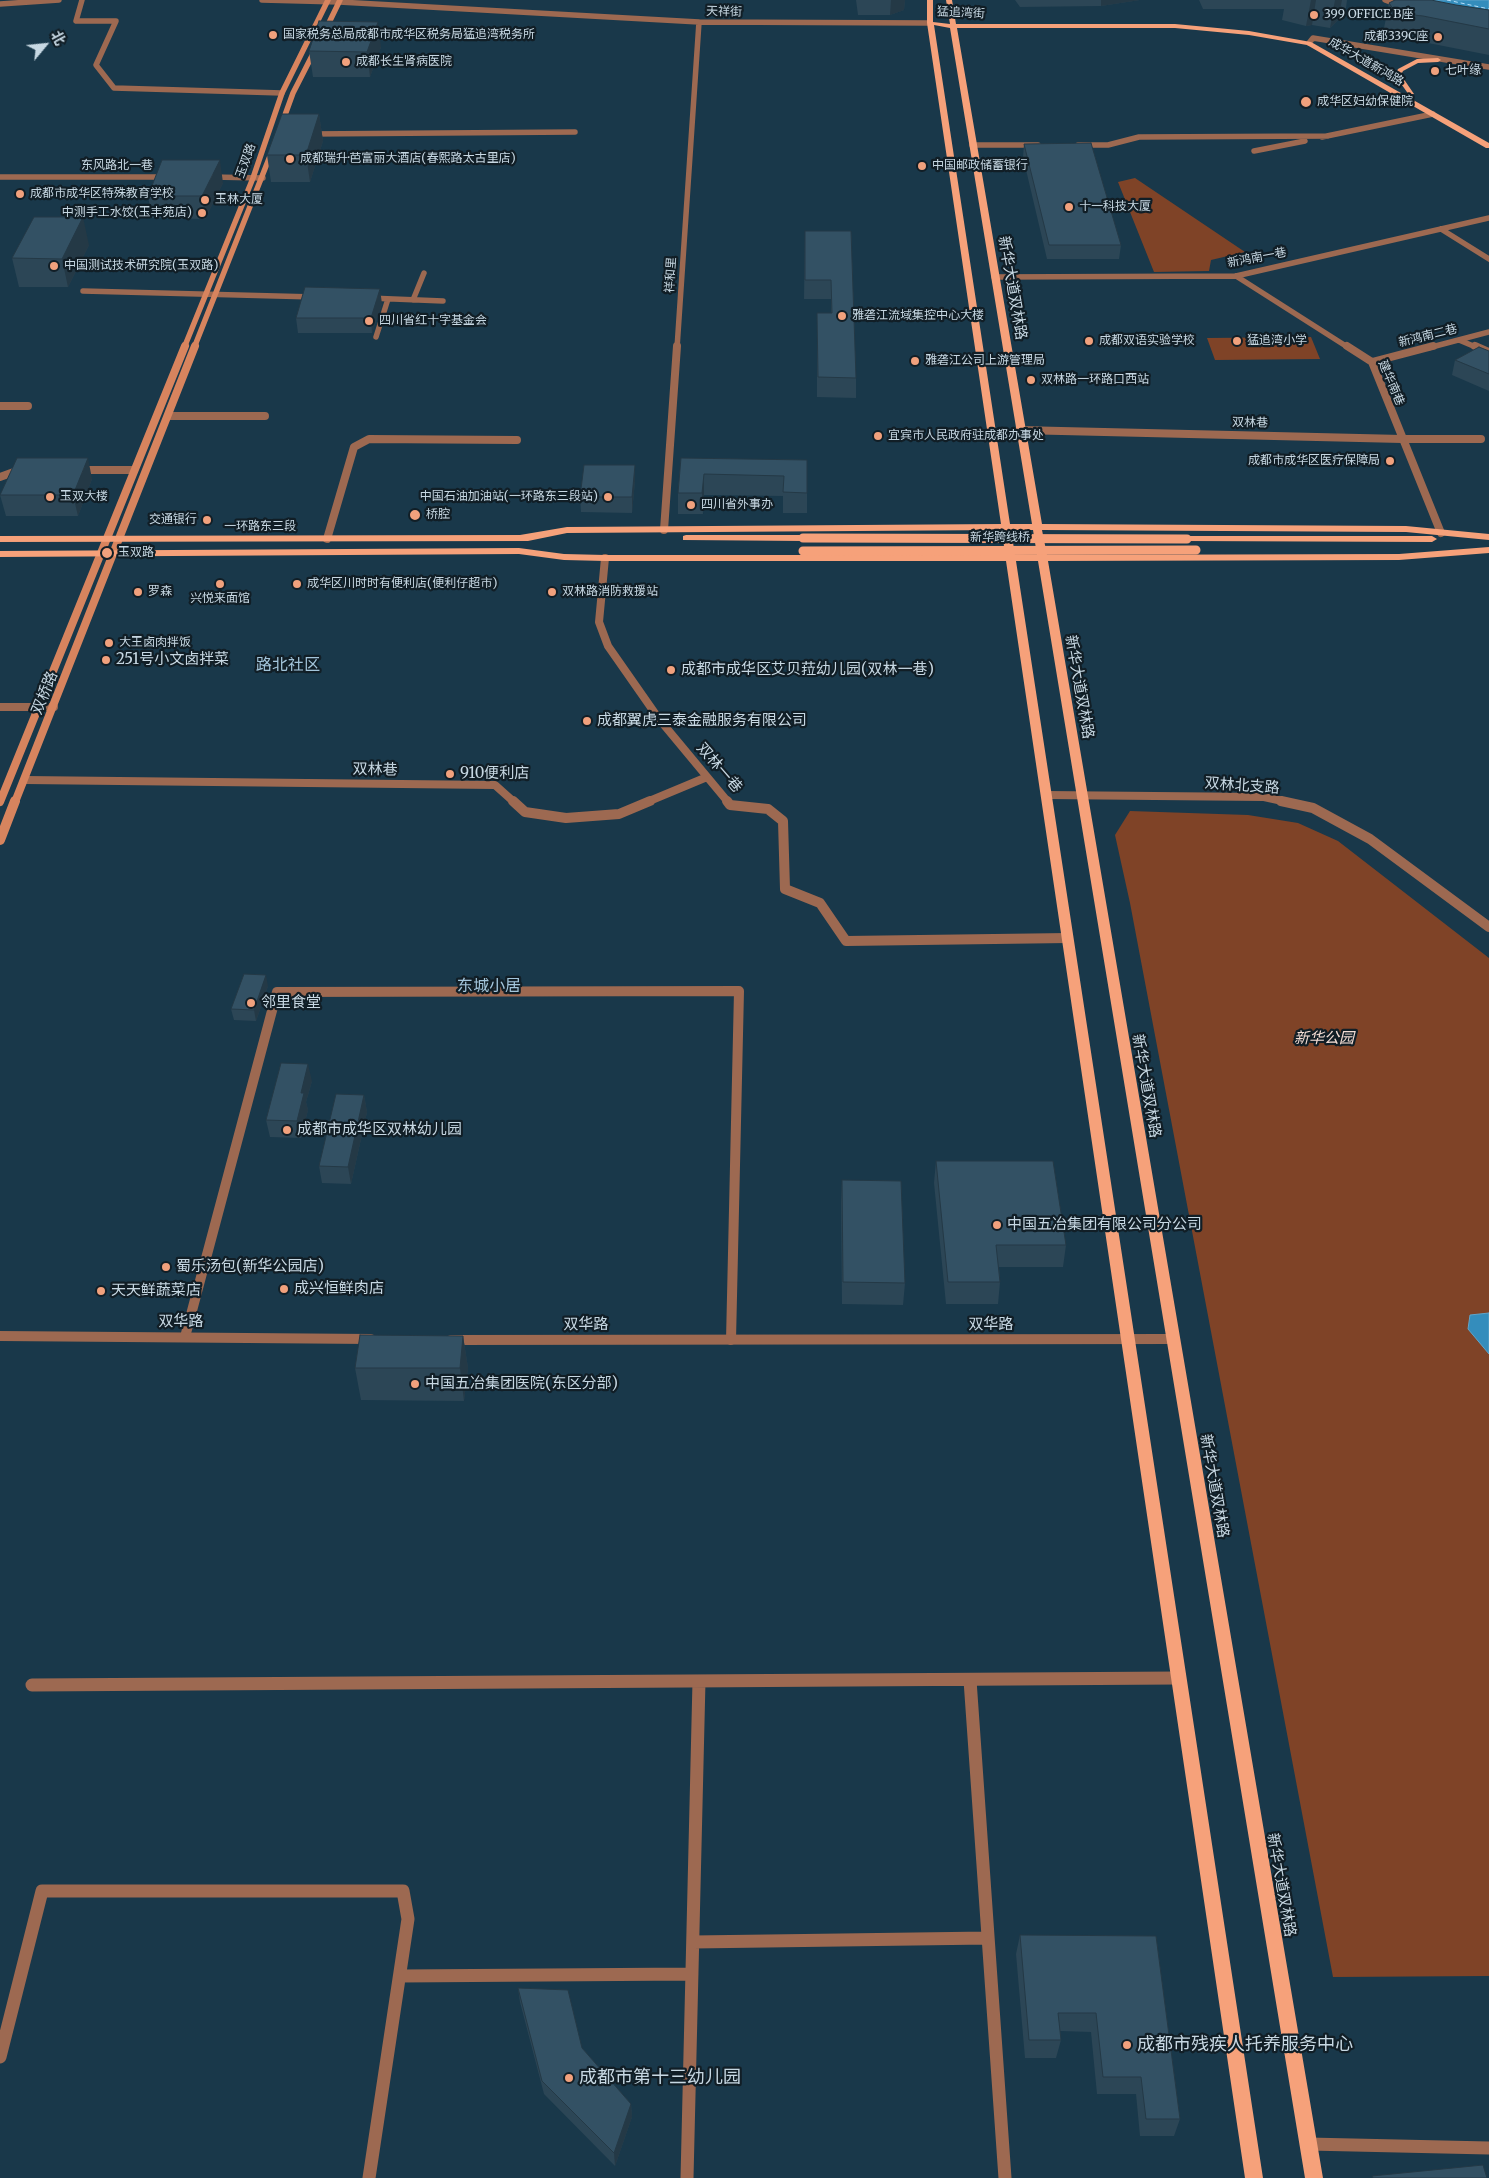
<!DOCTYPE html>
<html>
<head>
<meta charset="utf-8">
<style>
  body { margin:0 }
  #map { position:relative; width:1489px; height:2178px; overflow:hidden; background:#19384a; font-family:Merriweather,"Noto Sans SC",serif }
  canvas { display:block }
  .north { position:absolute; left:20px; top:20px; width:50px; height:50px; -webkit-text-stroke:4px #111e26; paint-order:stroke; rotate:62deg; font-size:14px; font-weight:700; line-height:20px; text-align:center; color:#c7d8e3 }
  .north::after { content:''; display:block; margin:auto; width:18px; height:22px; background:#c7d8e3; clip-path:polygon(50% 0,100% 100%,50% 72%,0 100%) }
</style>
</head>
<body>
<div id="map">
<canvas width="1489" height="2178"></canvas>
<div class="north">北</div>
</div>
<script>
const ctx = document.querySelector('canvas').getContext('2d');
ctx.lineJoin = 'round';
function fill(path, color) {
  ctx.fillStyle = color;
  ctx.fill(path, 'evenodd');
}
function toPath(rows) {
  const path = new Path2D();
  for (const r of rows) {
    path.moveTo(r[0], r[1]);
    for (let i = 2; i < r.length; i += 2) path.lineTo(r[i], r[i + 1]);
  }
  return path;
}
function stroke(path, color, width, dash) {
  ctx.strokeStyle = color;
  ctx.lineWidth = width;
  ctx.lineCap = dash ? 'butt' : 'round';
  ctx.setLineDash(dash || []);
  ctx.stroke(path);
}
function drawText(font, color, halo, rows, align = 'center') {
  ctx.font = font + ' Merriweather,"Noto Sans SC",serif';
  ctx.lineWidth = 4.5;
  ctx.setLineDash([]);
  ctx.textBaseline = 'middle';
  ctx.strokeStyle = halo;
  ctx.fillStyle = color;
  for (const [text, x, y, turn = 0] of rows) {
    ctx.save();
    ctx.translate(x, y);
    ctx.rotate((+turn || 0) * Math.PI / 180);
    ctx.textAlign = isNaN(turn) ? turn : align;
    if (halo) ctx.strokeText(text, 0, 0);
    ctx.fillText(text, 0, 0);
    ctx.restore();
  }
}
fill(toPath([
  [1135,178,1245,252,1211,260,1209,271,1154,272,1118,182],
  [1311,337,1320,359,1215,360,1207,338],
  [1130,811,1248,815,1298,823,1338,841,1489,958,1489,1976,1333,1977,1130,903,1115,835]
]), '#7f4327');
const water = toPath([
  [1395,0,1489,0,1489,23,1395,0],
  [1489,1313,1489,1354,1468,1329,1470,1315,1489,1313]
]);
fill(water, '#348dbc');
stroke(water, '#60a4c8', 1);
stroke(toPath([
  [1447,0,1489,9]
]), '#b7e0fa', 1, [4, 3]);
stroke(toPath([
  [1385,0,1401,6]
]), '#9d6951', 5.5);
stroke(toPath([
  [82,0,76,21,116,21,96,65,114,88,282,93],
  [262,0,339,2,699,22,930,23],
  [0,4,59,0],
  [309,134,575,132],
  [1322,137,1433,114],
  [972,145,1038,145],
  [1078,145,1108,145,1139,137,1328,136],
  [1254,151,1305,141],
  [0,177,169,177],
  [211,177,263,178],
  [1441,229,1489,259],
  [1236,276,1349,348],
  [994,277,1236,276,1489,218],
  [83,291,315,297],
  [369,298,443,301],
  [413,300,424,273],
  [376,337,388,299],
  [1459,340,1478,348],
  [677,348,699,22],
  [1428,348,1489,332]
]), '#9d6951', 5.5);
stroke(toPath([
  [1347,346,1372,362,1441,533],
  [1475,346,1489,352],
  [1372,362,1433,346],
  [0,406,28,406],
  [169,416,265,416],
  [1019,430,1402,439,1481,439],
  [77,470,134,470],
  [0,477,22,469],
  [664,530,677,346],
  [327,539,354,447,369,439,517,440],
  [605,558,599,622,608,646,659,719,728,802],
  [0,707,54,707],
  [25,780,495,785,514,802],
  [647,802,707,777]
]), '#9d6951', 8);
stroke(toPath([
  [513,801,525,812,566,818,619,814,650,801],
  [727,801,730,805,768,809,783,821,785,889,820,903,846,941,1068,938],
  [185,1337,277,992,739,991,731,1340]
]), '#9d6951', 10);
stroke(toPath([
  [970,1680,1005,2178],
  [32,1685,1179,1678],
  [693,1942,988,1938],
  [400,1976,692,1974],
  [0,2057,42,1891,403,1891,408,1919,369,2178],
  [1308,2144,1489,2148],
  [687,2178,699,1681]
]), '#9d6951', 13);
stroke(toPath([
  [1309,43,1313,38,1489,67]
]), '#9d6951', 5.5);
stroke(toPath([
  [1046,795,1264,797,1287,802]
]), '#9d6951', 8);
stroke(toPath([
  [1281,801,1313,808,1370,839,1489,927],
  [0,1336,371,1339],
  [451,1340,1172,1339]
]), '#9d6951', 10);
stroke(toPath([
  [324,33,340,0],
  [281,126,293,93,316,48],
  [184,348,253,178,282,93,328,0],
  [194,348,272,151]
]), '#d7845e', 5.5);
stroke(toPath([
  [0,802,185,346],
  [15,802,195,346]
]), '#d7845e', 8);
stroke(toPath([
  [0,840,15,801]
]), '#d7845e', 10);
fill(toPath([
  [927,0,933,0,933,22,950,24,946,0,952,0,956,24,1175,24,1249,31,1311,42,1489,143,1489,148,1486,148,1307,45,1249,35,1175,28,957,28,1042,524,1406,526,1489,534,1489,540,1406,532,1042,530,1047,555,1399,554,1489,547,1489,553,1399,560,1048,561,1323,2178,1305,2178,1038,561,1016,561,1263,2178,1245,2178,1006,561,605,561,564,560,519,554,0,557,0,551,519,548,564,554,605,555,1005,555,1002,530,567,533,528,541,0,542,0,536,520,535,567,527,1001,524,927,23,927,0],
  [934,25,950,28,1032,524,1010,524,934,25],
  [1011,530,1033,530,1037,555,1015,555,1011,530],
  [1417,59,1438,58,1441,60,1438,62,1418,63,1403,71,1401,75,1414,94,1411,96,1409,95,1395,75,1398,69,1417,59],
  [686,535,803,535,808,538,803,541,683,540,683,536,686,535],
  [1187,536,1432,536,1437,539,1432,542,1184,541,1182,539,1187,536]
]), '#f6a17a');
stroke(toPath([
  [803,538,1187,539],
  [803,551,1196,550]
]), '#f6a17a', 9);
fill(toPath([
  [856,0,905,0,904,10,890,15,858,15],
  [1015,0,1140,0,1101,6,1020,7],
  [1199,0,1347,0,1346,8,1340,8,1338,20,1330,28,1312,25,1306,26,1282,20,1284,9,1203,9],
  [1389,3,1456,5,1489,10,1489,55,1418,41,1391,38,1384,28],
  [381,47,370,77,313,77,309,51],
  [319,114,323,141,310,182,271,182,267,155],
  [1024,144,1121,245,1119,259,1047,259,1023,157],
  [223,183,205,219,152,218,148,196],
  [805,231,851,231,856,378,856,398,817,397,817,313,831,313,831,299,804,299],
  [89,245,68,287,19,287,12,258],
  [382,304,372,333,298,333,296,318],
  [1489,351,1489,391,1452,375,1455,360],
  [681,458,807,460,807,513,783,513,783,496,704,495,703,514,678,514,678,493],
  [635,465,635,481,632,513,581,512,580,497],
  [92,479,78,516,6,516,0,495],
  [268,986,256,1021,234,1020,231,1009],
  [312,1081,306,1102,308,1110,301,1138,270,1137,266,1120],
  [364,1095,367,1112,351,1184,322,1183,319,1166],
  [936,1161,1066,1245,1063,1267,999,1267,1000,1282,998,1304,946,1304,934,1183],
  [842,1180,905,1283,903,1305,842,1304,841,1202],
  [463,1336,468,1368,464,1401,361,1400,355,1368],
  [1020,1935,1156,1936,1180,2119,1174,2136,1140,2136,1136,2094,1097,2094,1091,2032,1060,2031,1061,2040,1056,2058,1025,2058,1016,1954],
  [518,1988,582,2048,631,2104,632,2117,615,2166,544,2094,520,2002]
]), '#2c4656');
fill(toPath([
  [891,0,905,0,904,10,890,15],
  [1101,0,1140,0,1101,6],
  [1311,0,1316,0,1312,25,1306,26],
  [1335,0,1342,0,1338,20,1330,28],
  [378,22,381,47,370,77,367,52],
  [319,114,323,141,310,182,306,155],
  [220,160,223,183,205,219,202,196],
  [83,217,89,245,68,287,62,259],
  [380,289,382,304,372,333,371,318],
  [88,458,92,479,78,516,73,495],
  [635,465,635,481,632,513,632,497],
  [704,474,704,495,703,514,702,493],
  [266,975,268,986,256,1021,254,1010],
  [308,1064,312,1081,306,1102,308,1110,301,1138,297,1121,301,1093],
  [364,1095,367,1112,351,1184,348,1167],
  [463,1336,468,1368,464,1401,460,1368],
  [631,2104,632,2117,615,2166,614,2153]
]), '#243946');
const building = toPath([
  [1395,0,1431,0,1456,5,1489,10,1489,29,1423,16,1396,13,1389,3,1395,0],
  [319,21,378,22,367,52,309,51,319,21],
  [282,114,319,114,306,155,267,155,282,114],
  [1091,143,1121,245,1049,245,1024,144,1091,143],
  [162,160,220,160,202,196,148,196,162,160],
  [34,217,83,217,62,259,12,258,34,217],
  [805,231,851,231,856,378,818,377,817,313,832,313,831,280,805,280,805,231],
  [305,287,380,289,371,318,296,318,305,287],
  [1479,347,1489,351,1489,374,1455,360,1479,347],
  [17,458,88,458,73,495,0,495,17,458],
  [681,458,807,460,807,493,783,492,784,476,704,474,702,493,678,493,681,458],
  [584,465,635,465,632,497,580,497,584,465],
  [244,974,266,975,254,1010,231,1009,244,974],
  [281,1063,308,1064,301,1093,304,1093,297,1121,266,1120,281,1063],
  [336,1094,364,1095,348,1167,319,1166,336,1094],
  [936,1161,1053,1161,1066,1245,996,1245,1000,1282,948,1282,936,1161],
  [842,1180,901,1181,905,1283,843,1282,842,1180],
  [360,1335,463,1336,460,1368,355,1368,360,1335],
  [1020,1935,1156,1936,1180,2119,1146,2119,1141,2077,1103,2077,1096,2013,1058,2013,1061,2040,1029,2040,1020,1935],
  [518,1988,568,1990,582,2048,631,2104,614,2153,542,2081,518,1988],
  [1483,2165,1487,2178,1373,2178,1372,2176,1483,2165]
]);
fill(building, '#335164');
stroke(building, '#243946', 1);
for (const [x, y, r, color] of [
  [1314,15,5,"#f1a17d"],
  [273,35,5,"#f1a17d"],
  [1438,37,5,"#f1a17d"],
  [346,62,5,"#f1a17d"],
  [1435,71,5,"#f1a17d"],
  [1306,102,6,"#f1a17d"],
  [290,159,5,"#f1a17d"],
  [922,166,5,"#f1a17d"],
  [20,194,5,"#f1a17d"],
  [205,200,5,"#f1a17d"],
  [1069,207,5,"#f1a17d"],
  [202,213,5,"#f1a17d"],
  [54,266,5,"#f1a17d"],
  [842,316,5,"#f1a17d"],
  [369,321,5,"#f1a17d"],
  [1089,341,5,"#f1a17d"],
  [1237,341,5,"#f1a17d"],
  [915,361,5,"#f1a17d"],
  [1031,380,5,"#f1a17d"],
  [878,436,5,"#f1a17d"],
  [1390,461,5,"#f1a17d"],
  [50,497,5,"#f1a17d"],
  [608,497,5,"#f1a17d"],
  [691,505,5,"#f1a17d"],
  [415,515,6,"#f1a17d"],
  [207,520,5,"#f1a17d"],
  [107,553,6,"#f1a17d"],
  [220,584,5,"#f1a17d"],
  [297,584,5,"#f1a17d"],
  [138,592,5,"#f1a17d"],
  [552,592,5,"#f1a17d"],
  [109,643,5,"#f1a17d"],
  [106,660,5,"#f1a17d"],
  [671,670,5,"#f1a17d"],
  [587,721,5,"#f1a17d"],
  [450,774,5,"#f1a17d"],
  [251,1003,5,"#f1a17d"],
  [287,1130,5,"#f1a17d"],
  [997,1225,5,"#f1a17d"],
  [166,1267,5,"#f1a17d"],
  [284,1289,5,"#f1a17d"],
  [101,1291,5,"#f1a17d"],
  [415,1384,5,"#f1a17d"],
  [1127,2045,5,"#f1a17d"],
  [569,2078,5,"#f1a17d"]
]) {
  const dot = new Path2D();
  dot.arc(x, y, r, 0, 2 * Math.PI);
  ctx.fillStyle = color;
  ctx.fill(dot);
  stroke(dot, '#111e26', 2);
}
drawText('12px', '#c7d8e3', '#111e26', [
  ["天祥街",724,12,1],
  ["猛追湾街",961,13,3],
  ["成华大道新鸿路",1366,62,30],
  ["玉双路",246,161,-70],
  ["东风路北一巷",117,166],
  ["新鸿南一巷",1257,258,-11],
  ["祥和里",671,275,-86],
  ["新鸿南二巷",1428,336,-14],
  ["建华南巷",1391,383,67],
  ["双林巷",1250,423,1],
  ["一环路东三段",260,527],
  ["新华跨线桥",1000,538]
]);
drawText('12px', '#c7d8e3', '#111e26', [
  ["399 OFFICE B座",1324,15],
  ["国家税务总局成都市成华区税务局猛追湾税务所",283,35],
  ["成都339C座",1428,37,"right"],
  ["成都长生肾病医院",356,62],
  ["七叶缘",1445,71],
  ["成华区妇幼保健院",1317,102],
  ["成都瑞升·芭富丽大酒店(春熙路太古里店)",300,159],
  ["中国邮政储蓄银行",932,166],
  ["成都市成华区特殊教育学校",30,194],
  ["玉林大厦",215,200],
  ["十一科技大厦",1079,207],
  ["中测手工水饺(玉丰苑店)",192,213,"right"],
  ["中国测试技术研究院(玉双路)",64,266],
  ["雅砻江流域集控中心大楼",852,316],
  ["四川省红十字基金会",379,321],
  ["成都双语实验学校",1099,341],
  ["猛追湾小学",1247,341],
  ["雅砻江公司上游管理局",925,361],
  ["双林路一环路口西站",1041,380],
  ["宜宾市人民政府驻成都办事处",888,436],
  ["成都市成华区医疗保障局",1380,461,"right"],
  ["玉双大楼",60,497],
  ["中国石油加油站(一环路东三段站)",598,497,"right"],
  ["四川省外事办",701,505],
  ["桥腔",426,515],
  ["交通银行",197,520,"right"],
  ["玉双路",118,553],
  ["成华区川时时有便利店(便利仔超市)",307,584],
  ["罗森",148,592],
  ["双林路消防救援站",562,592],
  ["兴悦来面馆",220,599,"center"],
  ["大王卤肉拌饭",119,643]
], 'left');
drawText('15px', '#c7d8e3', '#111e26', [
  ["新华大道双林路",1012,288,80],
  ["新华大道双林路",1079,687,80],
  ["双桥路",45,693,-68],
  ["双林一巷",719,768,49],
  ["双林巷",375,770,1],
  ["双林北支路",1242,786,4],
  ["新华大道双林路",1146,1086,80],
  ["双华路",181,1322],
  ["双华路",586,1325],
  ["双华路",991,1325],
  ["新华大道双林路",1214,1486,80],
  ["新华大道双林路",1281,1885,80]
]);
drawText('15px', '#c7d8e3', '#111e26', [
  ["251号小文卤拌菜",116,660],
  ["成都市成华区艾贝菈幼儿园(双林一巷)",681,670],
  ["成都翼虎三泰金融服务有限公司",597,721],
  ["910便利店",460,774],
  ["邻里食堂",261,1003],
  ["成都市成华区双林幼儿园",297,1130],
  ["中国五冶集团有限公司分公司",1007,1225],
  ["蜀乐汤包(新华公园店)",176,1267],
  ["成兴恒鲜肉店",294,1289],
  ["天天鲜蔬菜店",111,1291],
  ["中国五冶集团医院(东区分部)",425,1384]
], 'left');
drawText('italic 15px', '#f5ded5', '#111e26', [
  ["新华公园",1324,1039]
]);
drawText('16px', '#a3c5db', '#111e26', [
  ["路北社区",288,665],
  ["东城小居",489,986]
]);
drawText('18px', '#c7d8e3', '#111e26', [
  ["成都市残疾人托养服务中心",1137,2045],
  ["成都市第十三幼儿园",579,2078]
], 'left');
</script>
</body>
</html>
